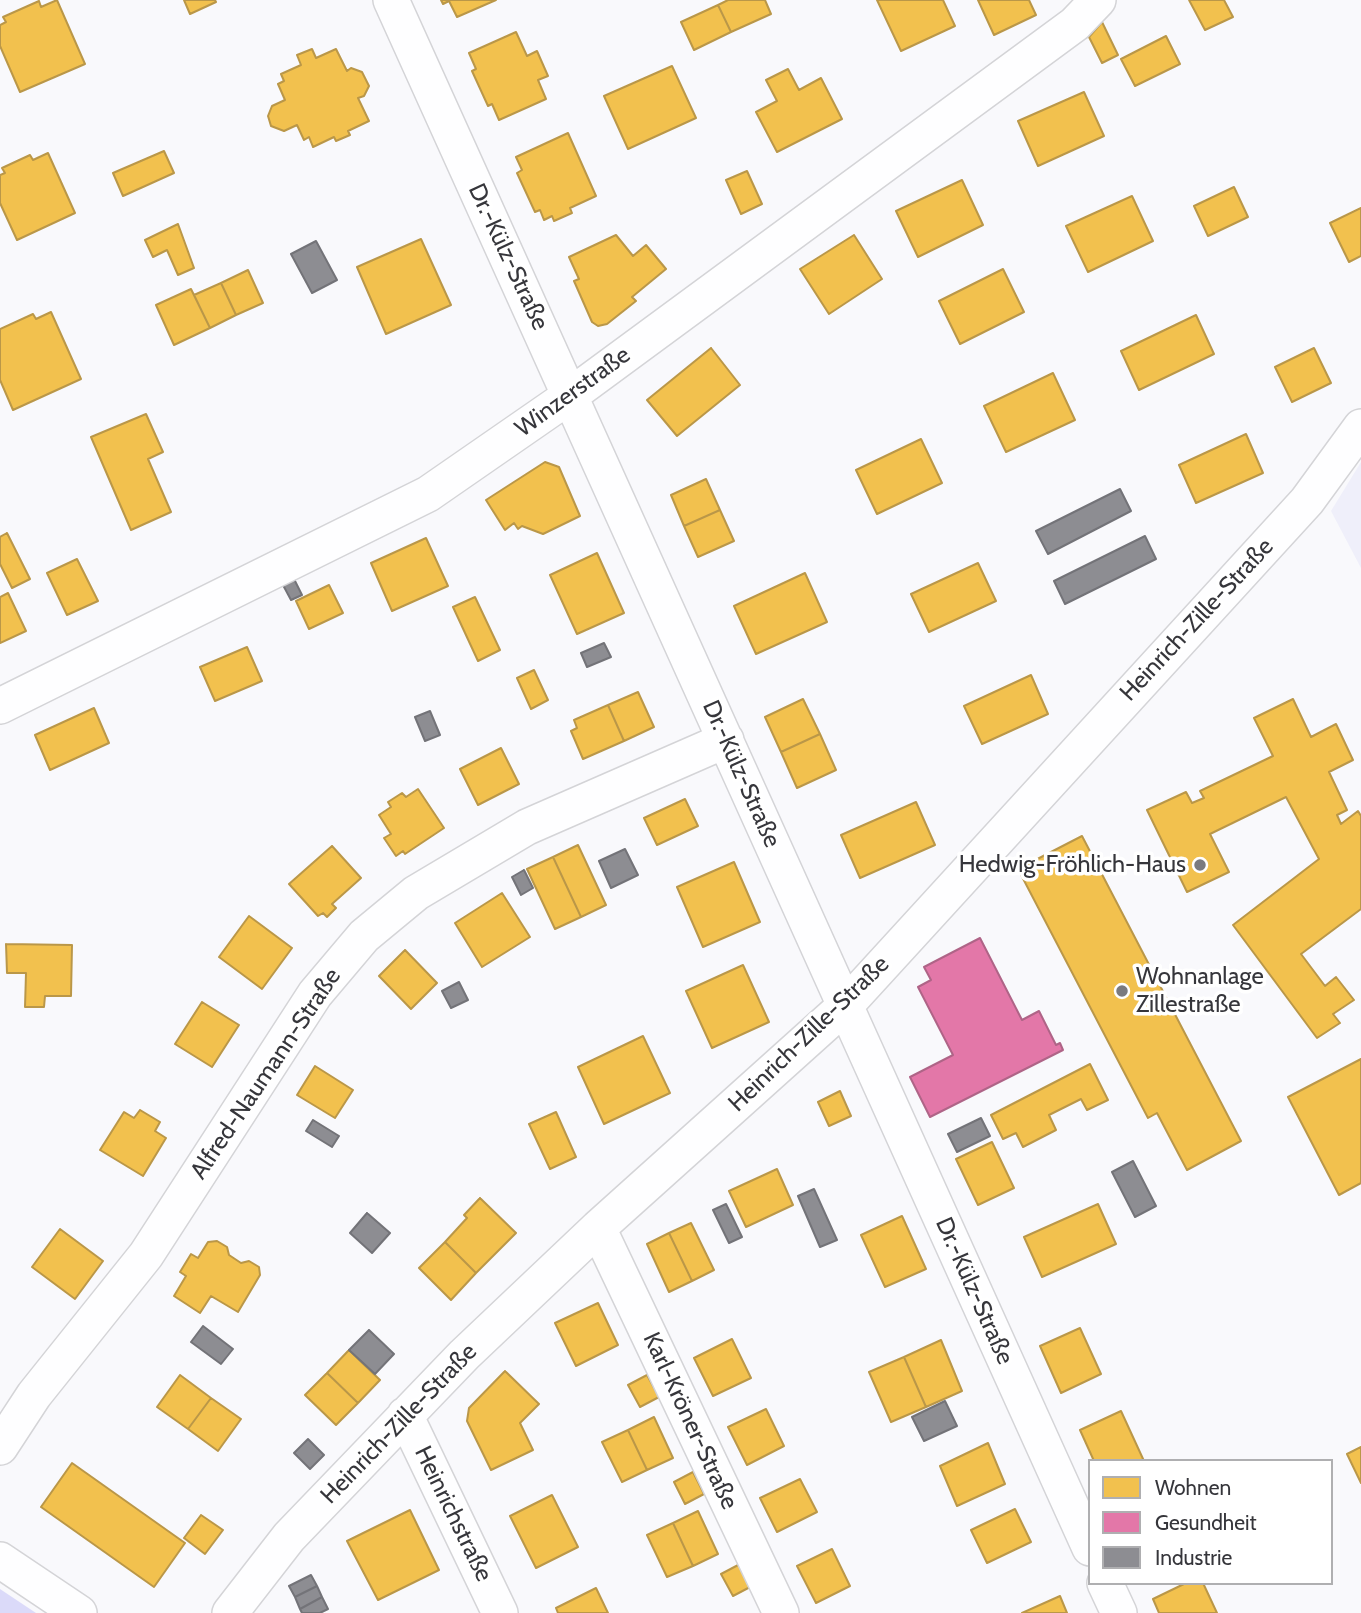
<!DOCTYPE html>
<html>
<head>
<meta charset="utf-8">
<style>
  body { margin:0 }
  #map { position:relative; width:1361px; height:1613px; overflow:hidden; background:#f9f9fc; font-family:Cabin,sans-serif }
  canvas { display:block }
  .legend { position:absolute; left:1088px; top:1459px; width:245px; height:126px; box-sizing:border-box; background:#fff; border:2px solid #afafb1; margin:0; padding:9px 12px; list-style:none; font-size:21px; color:#36363b }
  .legend li { display:flex; align-items:center; gap:14px; height:35px }
  .legend b { width:35px; border:2px solid #afafb1 }
</style>
</head>
<body>
<div id="map">
<canvas width="1361" height="1613"></canvas>
<ul class="legend">
<li><b style="height:19px;background:#f2c14e"></b>Wohnen</li>
<li><b style="height:19px;background:#e377a8"></b>Gesundheit</li>
<li><b style="height:19px;background:#8d8d92"></b>Industrie</li>
</ul>
</div>
<script>
const ctx = document.querySelector('canvas').getContext('2d');
ctx.lineJoin = 'round';
function fill(path, color) {
  ctx.fillStyle = color;
  ctx.fill(path, 'evenodd');
}
function toPath(rows) {
  const path = new Path2D();
  for (const r of rows) {
    path.moveTo(r[0], r[1]);
    for (let i = 2; i < r.length; i += 2) path.lineTo(r[i], r[i + 1]);
  }
  return path;
}
function stroke(path, color, width, dash) {
  ctx.strokeStyle = color;
  ctx.lineWidth = width;
  ctx.lineCap = dash ? 'butt' : 'round';
  ctx.setLineDash(dash || []);
  ctx.stroke(path);
}
function drawText(font, color, halo, rows, align = 'center') {
  ctx.font = font + ' Cabin,sans-serif';
  ctx.lineWidth = 7;
  ctx.setLineDash([]);
  ctx.textBaseline = 'middle';
  ctx.strokeStyle = halo;
  ctx.fillStyle = color;
  for (const [text, x, y, turn = 0] of rows) {
    ctx.save();
    ctx.translate(x, y);
    ctx.rotate((+turn || 0) * Math.PI / 180);
    ctx.textAlign = isNaN(turn) ? turn : align;
    if (halo) ctx.strokeText(text, 0, 0);
    ctx.fillText(text, 0, 0);
    ctx.restore();
  }
}
fill(toPath([
  [1361,462,1361,568,1331,511]
]), '#efeffa');
fill(toPath([
  [0,1589,36,1613,0,1613]
]), '#dbdaf9');
const homes = toPath([
  [57,0,85,64,20,92,0,46,0,25,6,22,3,17,39,1,41,7,57,0],
  [184,0,215,0,216,2,190,14,184,0],
  [441,0,496,0,457,17,449,1,443,4,441,0],
  [728,0,765,0,771,14,731,32,718,5,728,0],
  [877,0,943,0,955,26,901,51,877,0],
  [978,0,1029,0,1036,15,994,35,978,0],
  [1189,0,1224,0,1233,17,1205,30,1189,0],
  [718,5,731,32,694,50,681,22,718,5],
  [1102,22,1118,55,1102,63,1089,37,1102,22],
  [516,32,527,56,537,51,548,76,538,80,546,99,499,120,492,104,488,106,472,71,476,69,469,53,516,32],
  [1166,36,1180,64,1135,86,1121,59,1166,36],
  [312,49,316,58,336,49,347,71,351,68,362,72,369,86,364,96,358,98,369,121,348,131,350,135,336,141,334,137,313,147,309,137,304,140,297,125,284,131,271,126,268,116,272,106,285,100,278,84,284,81,281,74,301,65,297,55,312,49],
  [672,66,696,118,628,149,604,96,672,66],
  [788,69,799,90,821,78,842,119,777,152,756,112,777,101,766,80,788,69],
  [1084,92,1104,136,1038,166,1018,121,1084,92],
  [568,133,596,196,570,208,572,213,554,221,552,216,544,220,540,210,535,212,517,173,522,170,516,157,568,133],
  [164,151,174,173,123,196,113,173,164,151],
  [48,153,75,213,17,240,0,203,0,175,5,173,2,168,30,155,33,160,48,153],
  [747,171,762,204,741,214,726,180,747,171],
  [962,180,983,225,918,257,896,211,962,180],
  [1234,187,1248,217,1208,236,1194,206,1234,187],
  [1132,196,1153,241,1088,272,1066,226,1132,196],
  [1361,208,1361,256,1349,262,1330,223,1361,208],
  [178,224,194,268,178,275,167,250,153,257,145,240,178,224],
  [616,235,633,256,646,245,666,269,632,297,636,301,607,324,598,326,592,322,574,281,579,279,569,257,616,235],
  [854,235,882,279,829,314,800,269,854,235],
  [421,239,451,305,386,334,357,267,421,239],
  [1003,269,1024,312,960,344,939,301,1003,269],
  [248,270,263,303,236,315,221,283,248,270],
  [221,283,236,315,210,328,194,295,221,283],
  [191,289,210,328,174,345,156,305,191,289],
  [51,312,81,379,13,410,0,380,0,329,33,314,36,319,51,312],
  [1196,315,1214,354,1139,390,1121,351,1196,315],
  [711,348,740,385,677,436,647,400,711,348],
  [1314,348,1331,383,1292,402,1275,367,1314,348],
  [1053,373,1075,420,1006,452,984,406,1053,373],
  [146,414,163,452,148,459,171,512,131,530,91,437,146,414],
  [1246,434,1263,473,1196,503,1179,465,1246,434],
  [921,439,942,483,877,514,856,470,921,439],
  [545,462,559,467,580,516,543,534,522,526,518,529,514,523,505,530,486,500,545,462],
  [706,479,720,510,684,526,671,495,706,479],
  [720,510,734,541,698,557,684,526,720,510],
  [7,533,30,579,12,588,0,564,0,537,7,533],
  [426,538,448,586,392,611,371,563,426,538],
  [597,553,624,613,577,634,550,575,597,553],
  [77,559,98,601,67,615,47,573,77,559],
  [978,563,996,601,929,632,911,594,978,563],
  [805,573,827,622,756,654,734,606,805,573],
  [329,585,343,613,309,629,296,601,329,585],
  [8,593,26,631,0,643,0,597,8,593],
  [475,597,500,650,478,661,453,607,475,597],
  [247,647,262,681,215,701,200,667,247,647],
  [534,670,548,700,531,709,517,678,534,670],
  [1031,675,1048,714,982,744,964,706,1031,675],
  [638,692,654,727,624,741,608,705,638,692],
  [803,699,820,734,781,752,765,717,803,699],
  [1293,699,1311,737,1336,724,1353,760,1329,772,1347,810,1337,815,1341,824,1358,811,1361,816,1361,909,1301,954,1325,986,1336,977,1354,1000,1333,1014,1340,1023,1317,1038,1233,925,1319,859,1286,797,1210,834,1229,872,1187,892,1147,810,1186,792,1192,803,1204,798,1200,791,1273,756,1254,718,1293,699],
  [608,705,624,741,583,759,571,731,577,728,574,720,608,705],
  [94,708,109,743,50,770,35,735,94,708],
  [820,734,836,770,797,788,781,752,820,734],
  [501,748,519,784,478,805,460,769,501,748],
  [418,789,444,828,405,854,403,851,396,856,384,838,391,834,379,815,391,807,388,802,402,793,406,797,418,789],
  [685,799,698,826,657,845,644,818,685,799],
  [916,802,935,845,860,878,841,835,916,802],
  [1082,836,1241,1141,1187,1170,1157,1113,1148,1118,1018,869,1082,836],
  [578,845,606,905,581,917,553,857,578,845],
  [332,846,361,878,332,904,336,908,327,917,323,913,318,916,289,884,332,846],
  [553,857,581,917,555,929,527,869,553,857],
  [734,862,760,922,703,947,677,887,734,862],
  [502,893,530,937,482,967,455,923,502,893],
  [249,916,292,948,262,989,219,957,249,916],
  [6,944,72,945,71,996,45,996,44,1007,25,1007,26,973,7,973,6,944],
  [405,950,437,983,411,1009,379,976,405,950],
  [743,965,769,1022,712,1048,686,991,743,965],
  [202,1002,239,1025,212,1067,175,1044,202,1002],
  [643,1036,670,1093,604,1124,578,1067,643,1036],
  [1361,1059,1361,1183,1339,1195,1288,1097,1361,1059],
  [1090,1064,1108,1100,1087,1110,1081,1099,1049,1115,1056,1130,1023,1147,1016,1133,1003,1139,991,1115,1090,1064],
  [315,1066,353,1090,335,1118,297,1095,315,1066],
  [840,1091,851,1116,829,1126,818,1102,840,1091],
  [140,1110,160,1122,155,1131,166,1138,143,1176,100,1150,124,1112,134,1118,140,1110],
  [556,1112,576,1157,550,1169,529,1124,556,1112],
  [992,1142,1014,1188,978,1205,956,1159,992,1142],
  [777,1169,793,1205,746,1227,729,1191,777,1169],
  [480,1198,516,1233,476,1273,445,1242,467,1218,464,1215,480,1198],
  [1098,1204,1116,1244,1042,1277,1024,1237,1098,1204],
  [902,1216,926,1269,885,1287,861,1235,902,1216],
  [691,1223,714,1270,692,1281,669,1233,691,1223],
  [60,1229,103,1261,75,1299,32,1267,60,1229],
  [669,1233,692,1281,669,1292,647,1244,669,1233],
  [217,1241,227,1247,229,1255,241,1263,249,1261,259,1267,260,1275,238,1312,211,1296,200,1313,174,1296,186,1276,180,1272,191,1254,198,1258,208,1242,217,1241],
  [445,1242,476,1273,451,1300,419,1268,445,1242],
  [598,1303,618,1345,576,1366,555,1323,598,1303],
  [1080,1328,1101,1374,1061,1393,1040,1346,1080,1328],
  [732,1339,751,1378,713,1396,694,1358,732,1339],
  [941,1340,962,1391,926,1407,904,1357,941,1340],
  [349,1350,380,1380,358,1403,327,1373,349,1350],
  [904,1357,926,1407,891,1422,869,1372,904,1357],
  [505,1371,539,1404,520,1423,533,1450,491,1470,467,1421,469,1408,505,1371],
  [327,1373,358,1403,336,1425,305,1395,327,1373],
  [180,1375,211,1398,188,1429,157,1407,180,1375],
  [647,1375,659,1397,640,1407,628,1385,647,1375],
  [211,1398,241,1419,218,1451,188,1429,211,1398],
  [766,1409,784,1446,747,1465,728,1427,766,1409],
  [1121,1411,1144,1461,1094,1461,1080,1430,1121,1411],
  [654,1417,673,1458,647,1470,628,1430,654,1417],
  [628,1430,647,1470,622,1482,602,1442,628,1430],
  [988,1443,1005,1484,957,1506,940,1466,988,1443],
  [1361,1447,1361,1483,1347,1454,1361,1447],
  [72,1463,185,1543,154,1587,41,1507,72,1463],
  [693,1472,704,1494,685,1504,674,1482,693,1472],
  [800,1479,817,1512,777,1532,760,1498,800,1479],
  [552,1495,578,1547,536,1568,510,1516,552,1495],
  [1015,1509,1031,1542,987,1563,971,1530,1015,1509],
  [410,1510,439,1570,378,1600,347,1541,410,1510],
  [698,1511,718,1554,693,1566,673,1523,698,1511],
  [201,1515,223,1530,205,1554,184,1538,201,1515],
  [673,1523,693,1566,667,1577,647,1535,673,1523],
  [832,1549,850,1586,816,1603,797,1566,832,1549],
  [740,1564,752,1586,733,1596,721,1574,740,1564],
  [1186,1583,1203,1583,1217,1613,1159,1613,1153,1599,1186,1583],
  [596,1588,608,1613,558,1613,556,1608,596,1588],
  [1060,1596,1067,1613,1022,1613,1060,1596]
]);
fill(homes, '#f2c14e');
stroke(homes, '#ba9748', 2);
const health = toPath([
  [980,938,1022,1020,1039,1011,1056,1045,1060,1043,1063,1050,930,1117,910,1077,953,1055,918,987,931,980,924,967,980,938]
]);
fill(health, '#e377a8');
stroke(health, '#af6487', 2);
const industry = toPath([
  [316,241,337,280,312,293,291,254,316,241],
  [1120,489,1131,511,1048,554,1036,531,1120,489],
  [1145,536,1156,559,1065,604,1054,581,1145,536],
  [294,579,302,595,291,600,283,585,294,579],
  [604,643,611,657,587,667,581,653,604,643],
  [430,711,440,735,425,741,415,717,430,711],
  [625,849,638,875,611,888,599,861,625,849],
  [524,870,533,888,521,895,512,877,524,870],
  [459,982,468,1000,451,1008,442,991,459,982],
  [981,1118,990,1136,957,1152,948,1134,981,1118],
  [313,1120,339,1136,332,1147,306,1131,313,1120],
  [1133,1161,1156,1206,1135,1217,1112,1172,1133,1161],
  [814,1189,837,1240,820,1247,798,1196,814,1189],
  [726,1204,742,1237,729,1243,713,1210,726,1204],
  [367,1213,390,1233,372,1253,350,1233,367,1213],
  [203,1326,233,1349,221,1364,191,1342,203,1326],
  [369,1330,394,1354,375,1374,349,1350,369,1330],
  [945,1401,957,1426,924,1441,912,1417,945,1401],
  [308,1439,324,1455,310,1469,294,1453,308,1439],
  [311,1575,317,1586,295,1597,289,1586,311,1575],
  [317,1586,322,1597,300,1609,295,1597,317,1586],
  [322,1597,328,1609,320,1613,302,1613,300,1609,322,1597]
]);
fill(industry, '#8d8d92');
stroke(industry, '#737378', 2);
const minor = toPath([
  [391,0,1090,1548],
  [0,706,428,494,571,395,1075,24,1098,0],
  [598,1228,781,1613],
  [405,1415,500,1613],
  [0,1447,34,1395,146,1255,315,994,364,936,416,893,527,827,726,740],
  [0,1560,79,1613],
  [1105,1583,1119,1613],
  [230,1613,289,1537,464,1355,598,1228,845,1006,1307,501,1361,427]
]);
stroke(minor, '#d4d4d7', 38);
stroke(minor, '#fefeff', 35);
for (const [x, y, r, color] of [
  [1200,865,7,"#7a7a7f"],
  [1122,991,7,"#7a7a7f"]
]) {
  const dot = new Path2D();
  dot.arc(x, y, r, 0, 2 * Math.PI);
  ctx.fillStyle = color;
  ctx.fill(dot);
  stroke(dot, '#fff', 2.5);
}
drawText('24px', '#36363b', '#fff', [
  ["Dr.-Külz-Straße",508,257,65],
  ["Winzerstraße",573,392,-36],
  ["Heinrich-Zille-Straße",1197,620,-47],
  ["Dr.-Külz-Straße",741,774,66],
  ["Heinrich-Zille-Straße",809,1034,-44],
  ["Alfred-Naumann-Straße",266,1074,-56],
  ["Dr.-Külz-Straße",974,1291,66],
  ["Karl-Kröner-Straße",690,1421,65],
  ["Heinrich-Zille-Straße",399,1424,-46],
  ["Heinrichstraße",453,1514,64]
]);
drawText('24px', '#36363b', '#fff', [
  ["Hedwig-Fröhlich-Haus",1186,865],
  ["Wohnanlage",1136,977,"left"],
  ["Zillestraße",1136,1005,"left"]
], 'right');
</script>
</body>
</html>
